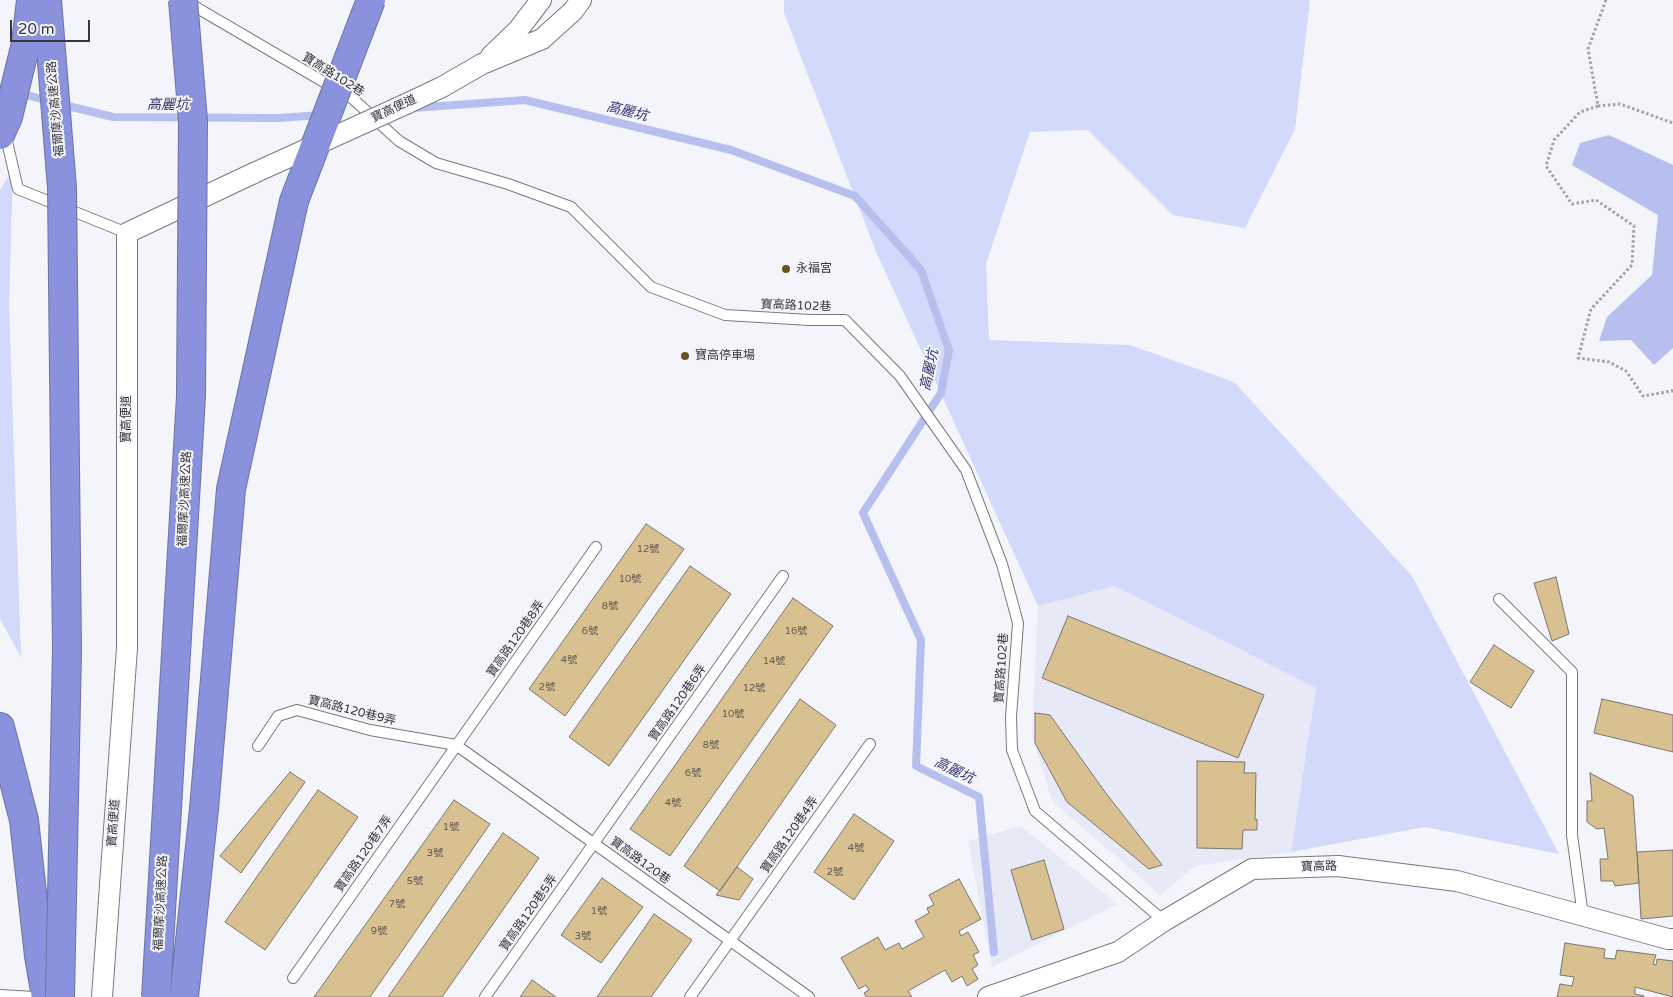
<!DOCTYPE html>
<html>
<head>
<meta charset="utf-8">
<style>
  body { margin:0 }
  #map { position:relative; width:1673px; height:997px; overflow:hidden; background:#f4f5fa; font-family:"Varela Round",sans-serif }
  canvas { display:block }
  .scale { position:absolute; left:10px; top:20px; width:80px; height:22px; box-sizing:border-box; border:2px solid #373739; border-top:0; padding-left:6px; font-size:15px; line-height:18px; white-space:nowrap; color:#373739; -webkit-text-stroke:4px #f4f5fa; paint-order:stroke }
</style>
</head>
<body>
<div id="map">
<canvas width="1673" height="997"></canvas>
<div class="scale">20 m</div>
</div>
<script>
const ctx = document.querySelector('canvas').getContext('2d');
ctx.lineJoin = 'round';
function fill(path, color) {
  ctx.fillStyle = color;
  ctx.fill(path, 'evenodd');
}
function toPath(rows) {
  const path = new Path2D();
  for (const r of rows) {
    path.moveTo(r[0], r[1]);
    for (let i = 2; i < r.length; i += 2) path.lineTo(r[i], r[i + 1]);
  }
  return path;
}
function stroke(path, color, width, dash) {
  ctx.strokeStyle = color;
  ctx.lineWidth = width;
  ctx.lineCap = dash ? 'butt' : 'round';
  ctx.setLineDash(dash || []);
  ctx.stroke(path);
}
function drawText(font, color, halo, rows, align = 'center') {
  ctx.font = font + ' "Varela Round","Noto Sans TC",sans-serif';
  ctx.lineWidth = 4;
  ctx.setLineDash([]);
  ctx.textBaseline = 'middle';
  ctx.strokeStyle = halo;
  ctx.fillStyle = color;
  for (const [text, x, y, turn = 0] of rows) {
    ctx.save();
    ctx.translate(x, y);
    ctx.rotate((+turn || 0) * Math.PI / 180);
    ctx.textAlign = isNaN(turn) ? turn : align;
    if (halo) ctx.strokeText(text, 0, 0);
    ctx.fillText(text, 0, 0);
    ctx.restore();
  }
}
fill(toPath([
  [1115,586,1316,688,1291,852,1196,866,1160,895,1052,801,1032,735,1038,606],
  [1021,826,1117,904,992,967,968,841]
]), '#e7e9f6');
fill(toPath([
  [784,0,1310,0,1295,129,1245,228,1173,215,1088,130,1030,132,986,264,989,340,1130,345,1234,382,1412,576,1559,854,1425,827,1291,852,1316,688,1115,586,1038,606,877,254,784,13],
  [13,169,9,304,21,657,0,619,0,190]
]), '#d3d9fb');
fill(toPath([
  [1609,135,1673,165,1673,348,1654,365,1631,340,1599,341,1607,317,1652,275,1658,215,1572,165,1580,143]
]), '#b7bfef');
stroke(toPath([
  [0,88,49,101],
  [60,104,113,117,278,118,322,115],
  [413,108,525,100,731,150,855,196,921,270,949,350,941,393,863,513,921,640,916,766,979,797,994,952]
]), '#b7bfef', 8);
const building = toPath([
  [646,524,684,549,565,716,529,689,646,524],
  [690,566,731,594,609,766,569,737,690,566],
  [1556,577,1569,634,1552,641,1534,583,1556,577],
  [793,598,833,626,670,856,630,829,793,598],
  [1068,616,1264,695,1238,758,1042,678,1068,616],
  [1494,645,1534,671,1511,708,1470,682,1494,645],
  [800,699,836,725,720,891,684,866,800,699],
  [1602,699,1673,715,1673,752,1594,733,1602,699],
  [1035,713,1050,715,1105,792,1162,865,1149,869,1067,802,1035,743,1035,713],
  [1197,761,1245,762,1244,773,1256,773,1255,820,1257,819,1257,830,1243,830,1242,849,1197,848,1197,761],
  [290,772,305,782,241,873,220,856,290,772],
  [1590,773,1633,796,1639,883,1615,886,1613,881,1601,881,1600,859,1608,859,1604,828,1597,829,1587,822,1587,801,1592,801,1590,773],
  [318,790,358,817,265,950,225,922,318,790],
  [454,800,490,824,370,997,314,997,454,800],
  [854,814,894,841,854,900,814,872,854,814],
  [503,833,539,858,442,997,388,997,503,833],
  [1673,850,1673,916,1641,919,1637,852,1673,850],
  [1044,860,1064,929,1032,940,1011,870,1044,860],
  [737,867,753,879,739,900,716,895,737,867],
  [602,878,643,907,601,963,561,935,602,878],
  [959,879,981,919,959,931,961,936,968,932,979,952,973,955,978,965,972,969,978,979,967,986,962,976,952,982,945,970,908,991,912,997,866,997,864,993,869,990,866,985,859,989,841,958,878,937,885,950,899,943,902,949,924,937,915,921,929,913,927,908,934,905,929,895,959,879],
  [654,914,692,940,651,997,597,997,654,914],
  [1565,943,1605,949,1604,958,1615,959,1617,950,1656,955,1653,964,1656,965,1657,959,1673,961,1673,997,1635,987,1635,994,1644,996,1644,997,1557,997,1560,984,1572,986,1574,977,1560,975,1565,943],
  [532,980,556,997,520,997,532,980]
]);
fill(building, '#d8c091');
stroke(building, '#797772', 1);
const service = toPath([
  [187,2,353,99,399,141,436,163,508,184,571,207,651,287,725,315,810,320,845,320,900,376,966,470,1002,564,1018,623,1011,717,1012,750,1035,811,1164,921],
  [5,133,18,189,127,233],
  [1499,599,1572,672,1572,835,1583,916],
  [258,746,278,716,297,710,370,730,456,745,809,997],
  [293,978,596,547],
  [0,995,34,997],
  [485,997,783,576],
  [690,997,870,744]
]);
const minor = toPath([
  [491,56,518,30,541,0],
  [406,104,442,87,482,64,542,39,573,11,581,0],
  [102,997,127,648,127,233,254,173],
  [988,997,1118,952,1164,921,1252,869,1338,866,1457,881,1668,939,1673,939]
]);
const motorway = toPath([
  [0,727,24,820,39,956,46,997]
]);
stroke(service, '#78797d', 12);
stroke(minor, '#78797d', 22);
stroke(motorway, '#6d72a4', 30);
stroke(toPath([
  [1606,0,1588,49,1598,106,1620,104,1673,123],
  [1598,106,1580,112,1554,140,1546,166,1572,204,1596,200,1634,226,1632,265,1591,309,1578,358,1609,362,1626,371,1643,396,1672,391,1673,389]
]), '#a1a2a6', 3, [2.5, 2.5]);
stroke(service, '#fff', 10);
stroke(minor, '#fff', 20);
stroke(motorway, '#8a92dd', 28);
const minorBridge = toPath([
  [254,173,406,104]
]);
const motorwayBridge = toPath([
  [47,0,62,188,67,650,60,997],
  [0,135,8,117,26,43,31,0],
  [156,997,191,396,193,121,183,0],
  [184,997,204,809,231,489,294,201,371,0]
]);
stroke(minorBridge, '#78797d', 22, []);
stroke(motorwayBridge, '#6d72a4', 30, []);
stroke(minorBridge, '#fff', 20);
stroke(motorwayBridge, '#8a92dd', 28);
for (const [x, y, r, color] of [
  [786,269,5,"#6a5323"],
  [685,356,5,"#6a5323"]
]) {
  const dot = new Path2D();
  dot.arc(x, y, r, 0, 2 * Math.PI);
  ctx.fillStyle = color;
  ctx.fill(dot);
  stroke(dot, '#f4f5fa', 2);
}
drawText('10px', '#5f594f', null, [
  ["12號",648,549],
  ["10號",630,579],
  ["8號",610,606],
  ["6號",590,631],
  ["16號",796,631],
  ["4號",569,660],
  ["14號",774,661],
  ["2號",547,687],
  ["12號",754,688],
  ["10號",733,714],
  ["8號",711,745],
  ["6號",693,773],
  ["4號",673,803],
  ["1號",451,827],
  ["4號",856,848],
  ["3號",435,853],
  ["2號",835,872],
  ["5號",415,881],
  ["7號",397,904],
  ["1號",599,911],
  ["9號",379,931],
  ["3號",583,936]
]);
drawText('12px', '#373739', '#f4f5fa', [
  ["寶高路102巷",333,75,32],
  ["福爾摩沙高速公路",56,109,-95],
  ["寶高便道",394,109,-25],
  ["寶高路102巷",796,306,2],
  ["寶高便道",127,419,-90],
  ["福爾摩沙高速公路",185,499,-87],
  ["寶高路120巷8弄",516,639,-55],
  ["寶高路102巷",1002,668,-86],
  ["寶高路120巷6弄",678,703,-55],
  ["寶高路120巷9弄",352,711,14],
  ["寶高便道",114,823,-86],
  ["寶高路120巷4弄",790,835,-55],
  ["寶高路120巷7弄",364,854,-55],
  ["寶高路120巷",640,861,36],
  ["寶高路",1319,867,-1],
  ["福爾摩沙高速公路",161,903,-87],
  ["寶高路120巷5弄",529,913,-55]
]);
drawText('12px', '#373739', '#f4f5fa', [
  ["永福宮",796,269],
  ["寶高停車場",695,356]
], 'left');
drawText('italic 14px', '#33366f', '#f4f5fa', [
  ["高麗坑",168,105],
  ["高麗坑",627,112,14],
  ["高麗坑",930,370,-78],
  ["高麗坑",954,771,26]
]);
</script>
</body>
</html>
